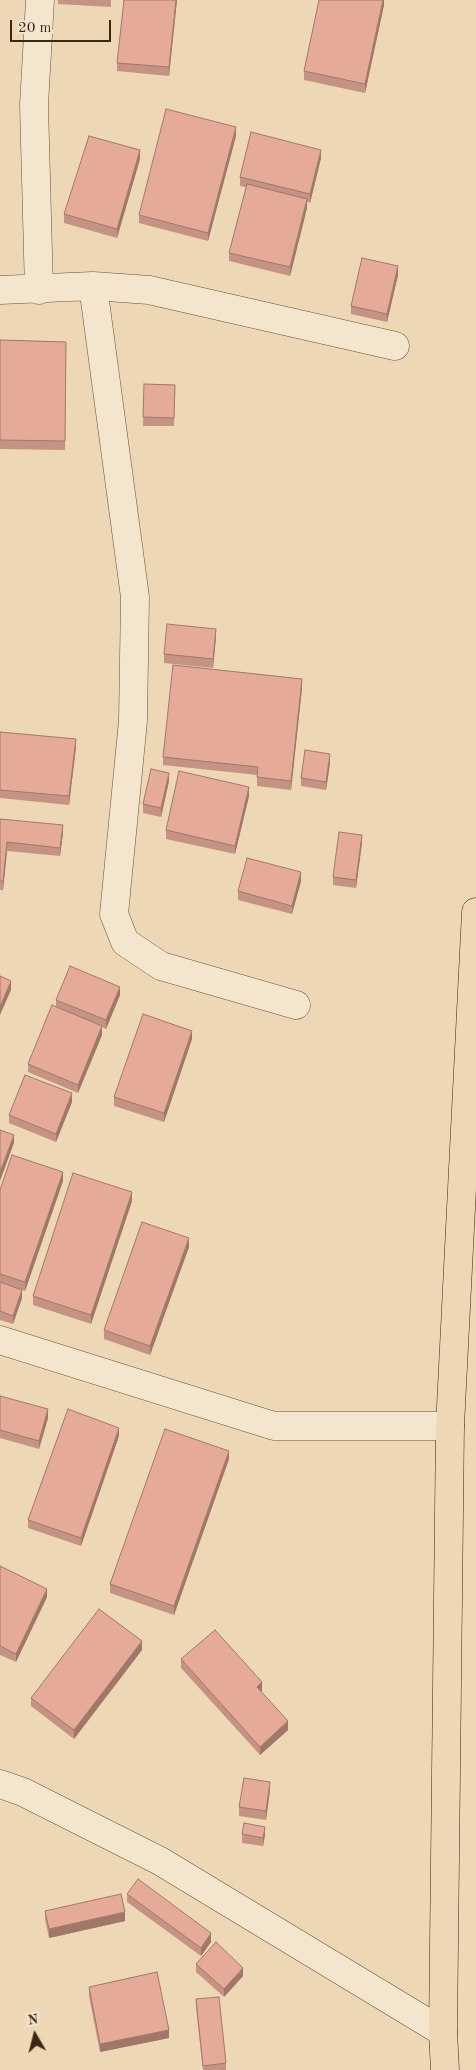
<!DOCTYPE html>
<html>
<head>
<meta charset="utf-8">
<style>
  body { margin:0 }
  #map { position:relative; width:476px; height:2070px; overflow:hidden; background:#eed7b5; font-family:"Old Standard TT",serif }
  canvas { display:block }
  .north { position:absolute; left:10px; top:2010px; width:50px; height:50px; -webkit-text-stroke:4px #f4e5cf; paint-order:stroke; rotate:352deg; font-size:14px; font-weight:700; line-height:20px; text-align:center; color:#3b2714 }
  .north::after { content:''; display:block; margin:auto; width:18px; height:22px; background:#3b2714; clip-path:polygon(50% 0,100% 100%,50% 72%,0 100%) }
  .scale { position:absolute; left:10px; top:20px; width:101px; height:22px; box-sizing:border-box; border:2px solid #3b2714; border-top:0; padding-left:6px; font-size:15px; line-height:18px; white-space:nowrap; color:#3b2714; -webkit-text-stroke:4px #f4e5cf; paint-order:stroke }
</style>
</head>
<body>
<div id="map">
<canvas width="476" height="2070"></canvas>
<div class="north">N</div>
<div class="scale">20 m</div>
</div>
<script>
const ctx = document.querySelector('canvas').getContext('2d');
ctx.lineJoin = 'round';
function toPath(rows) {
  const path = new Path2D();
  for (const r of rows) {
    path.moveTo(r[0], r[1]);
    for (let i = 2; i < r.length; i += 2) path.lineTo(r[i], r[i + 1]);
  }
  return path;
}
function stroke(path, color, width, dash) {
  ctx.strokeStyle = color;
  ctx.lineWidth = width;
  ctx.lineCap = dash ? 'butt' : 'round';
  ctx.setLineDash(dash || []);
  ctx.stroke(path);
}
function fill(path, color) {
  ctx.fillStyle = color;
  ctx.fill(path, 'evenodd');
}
const minor = toPath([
  [93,286,135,597,133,721,114,914,125,942,161,966,296,1005],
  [0,290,93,286,149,290,395,346],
  [39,290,34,105,40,0],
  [0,1340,274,1426,450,1426],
  [0,1784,23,1792,160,1861,443,2032]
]);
const motorway = toPath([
  [445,2070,443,2032,450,1426,476,912]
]);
stroke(minor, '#68533c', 29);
stroke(motorway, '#3b2714', 29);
stroke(minor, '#f4e5cf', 28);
stroke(motorway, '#eed7b5', 28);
fill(toPath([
  [58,0,111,0,111,7,58,4],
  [177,0,169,76,117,71,117,63],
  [384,0,384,5,365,93,304,80,304,71],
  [236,136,208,241,139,223,139,215],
  [321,158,310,203,307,202,307,208,290,276,229,261,229,253,246,187,240,186,240,177],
  [140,159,117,238,64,223,64,214],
  [398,275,387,322,351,314,351,306],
  [0,340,66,342,65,450,0,449],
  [144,384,175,385,174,426,143,426],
  [216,637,213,668,164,663,164,654],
  [302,688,291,790,257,786,257,775,163,765,163,757],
  [0,732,76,747,69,805,0,798],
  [330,763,326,790,301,786,301,778],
  [169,781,161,817,143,813,143,804],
  [249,796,235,854,166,839,166,830],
  [0,819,63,833,60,856,7,851,3,890,0,890],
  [362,843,356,888,333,885,333,877],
  [301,881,292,914,238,900,238,891],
  [120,995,106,1029,102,1027,102,1035,78,1093,28,1072,28,1064,56,1007,56,1000],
  [192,1039,164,1122,114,1106,114,1097],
  [72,1102,56,1142,9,1123,9,1115],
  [63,1181,25,1291,2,1283,22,1298,13,1324,0,1320,0,1190],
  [132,1201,91,1324,33,1305,33,1296],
  [189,1247,150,1355,104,1339,104,1330],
  [0,1396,48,1418,39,1449,0,1438],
  [119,1436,81,1546,28,1528,28,1520],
  [229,1459,174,1615,110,1593,110,1584],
  [0,1566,47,1597,16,1662,0,1655],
  [142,1650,74,1739,31,1706,31,1698],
  [181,1659,262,1691,261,1692,288,1730,260,1755,181,1668],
  [270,1790,266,1820,239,1816,239,1807],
  [242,1834,265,1835,263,1846,242,1843],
  [127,1894,211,1942,201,1956,127,1902],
  [45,1911,125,1921,49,1938,45,1919],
  [196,1964,243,1976,224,1997,196,1972],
  [89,1987,169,2038,100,2052,89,1996],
  [196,1999,226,2063,226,2070,203,2070,196,2008]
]), '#c59383');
fill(toPath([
  [176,0,177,0,169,76,169,67],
  [383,0,384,0,384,5,365,93,365,84],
  [236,127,236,136,208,241,208,233],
  [140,150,140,159,117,238,117,229],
  [321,150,321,158,310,203,310,194],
  [307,199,307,208,290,276,290,267],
  [398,266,398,275,387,322,387,314],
  [216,629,216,637,213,668,213,659],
  [302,679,302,688,291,790,291,781],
  [76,739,76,747,69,805,69,796],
  [330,754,330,763,326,790,326,782],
  [169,773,169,781,161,817,161,808],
  [249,787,249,796,235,854,235,846],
  [63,825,63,833,60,856,60,848],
  [362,835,362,843,356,888,356,880],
  [7,842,7,851,3,890,3,881],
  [301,872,301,881,292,914,292,906],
  [11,981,11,990,0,1015,0,1007],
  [120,987,120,995,106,1029,106,1020],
  [102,1026,102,1035,78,1093,78,1085],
  [192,1031,192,1039,164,1122,164,1113],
  [72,1093,72,1102,56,1142,56,1134],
  [14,1135,14,1143,0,1181,0,1172],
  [63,1172,63,1181,25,1291,25,1282],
  [132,1192,132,1201,91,1324,91,1315],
  [189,1238,189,1247,150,1355,150,1346],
  [22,1290,22,1298,13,1324,13,1316],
  [48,1409,48,1418,39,1449,39,1441],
  [119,1428,119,1436,81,1546,81,1538],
  [229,1451,229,1459,174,1615,174,1606],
  [47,1589,47,1597,16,1662,16,1654],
  [142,1641,142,1650,74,1739,74,1730],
  [262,1682,262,1691,257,1696,257,1687],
  [288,1721,288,1730,260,1755,260,1747],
  [270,1782,270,1790,266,1820,266,1811],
  [265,1827,265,1835,263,1846,263,1838],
  [125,1912,125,1921,49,1938,49,1929],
  [211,1933,211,1942,201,1956,201,1948],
  [243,1968,243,1976,224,1997,224,1989],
  [169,2030,169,2038,100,2052,100,2044]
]), '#a0786a');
const building = toPath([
  [124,0,176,0,169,67,117,63,124,0],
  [319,0,383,0,365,84,304,71,319,0],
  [166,109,236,127,208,233,139,215,166,109],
  [251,132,321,150,310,194,240,177,251,132],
  [89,136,140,150,117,229,64,214,89,136],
  [247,184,307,199,290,267,229,253,247,184],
  [362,258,398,266,387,314,351,306,362,258],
  [0,340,66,342,65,441,0,440,0,340],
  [144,384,175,385,174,418,143,417,144,384],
  [167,624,216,629,213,659,164,654,167,624],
  [173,665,302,679,291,781,257,777,258,767,163,757,173,665],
  [0,732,76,739,69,796,0,790,0,732],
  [305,750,330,754,326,782,301,778,305,750],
  [151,769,169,773,161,808,143,804,151,769],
  [179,771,249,787,235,846,166,830,179,771],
  [0,819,63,825,60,848,7,842,3,881,0,881,0,819],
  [339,832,362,835,356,880,333,877,339,832],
  [247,858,301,872,292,906,238,891,247,858],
  [70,966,120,987,106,1020,56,1000,70,966],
  [0,976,11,981,0,1007,0,976],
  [52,1005,102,1026,78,1085,28,1064,52,1005],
  [143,1014,192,1031,164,1113,114,1097,143,1014],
  [25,1075,72,1093,56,1134,9,1115,25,1075],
  [0,1130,14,1135,0,1172,0,1130],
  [12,1155,63,1172,25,1282,0,1274,0,1190,12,1155],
  [73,1173,132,1192,91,1315,33,1296,73,1173],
  [142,1222,189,1238,150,1346,104,1330,142,1222],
  [0,1282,22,1290,13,1316,0,1311,0,1282],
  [0,1396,48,1409,39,1441,0,1430,0,1396],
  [68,1409,119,1428,81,1538,28,1520,68,1409],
  [165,1429,229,1451,174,1606,110,1584,165,1429],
  [0,1566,47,1589,16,1654,0,1646,0,1566],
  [99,1609,142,1641,74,1730,31,1698,99,1609],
  [215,1630,262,1682,257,1687,288,1721,260,1747,181,1659,215,1630],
  [244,1778,270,1782,266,1811,239,1807,244,1778],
  [244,1823,265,1827,263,1838,242,1834,244,1823],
  [138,1879,211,1933,201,1948,127,1894,138,1879],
  [121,1894,125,1912,49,1929,45,1911,121,1894],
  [216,1942,243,1968,224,1989,196,1964,216,1942],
  [157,1972,169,2030,100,2044,89,1987,157,1972],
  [219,1997,226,2063,203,2066,196,1999,219,1997]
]);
fill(building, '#e5ab98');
stroke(building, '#a0786a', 1);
</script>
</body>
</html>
